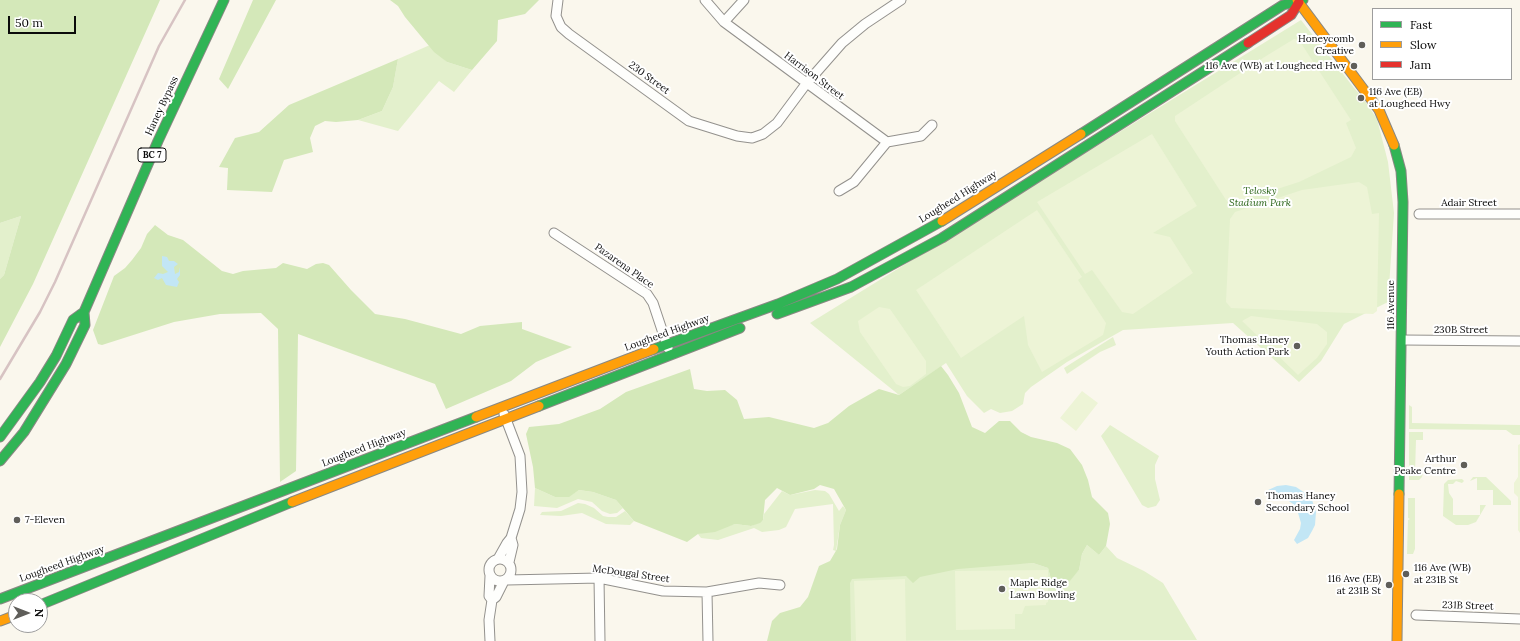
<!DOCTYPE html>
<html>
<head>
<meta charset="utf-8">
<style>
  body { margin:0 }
  #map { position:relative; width:1520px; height:641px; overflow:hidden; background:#faf7ed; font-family:Lora,serif }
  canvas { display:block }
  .legend { position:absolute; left:1372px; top:8px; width:140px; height:72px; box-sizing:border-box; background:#fff; border:1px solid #9d9d9d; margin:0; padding:5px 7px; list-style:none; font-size:12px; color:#0b0b0b }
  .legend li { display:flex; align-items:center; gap:8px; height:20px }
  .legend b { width:20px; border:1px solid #9d9d9d }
  .north { position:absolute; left:8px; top:593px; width:40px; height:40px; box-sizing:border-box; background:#fff; border:1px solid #9d9d9d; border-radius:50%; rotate:90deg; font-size:11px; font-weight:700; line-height:16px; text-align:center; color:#0b0b0b }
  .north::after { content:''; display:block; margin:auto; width:14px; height:18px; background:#5f5e5a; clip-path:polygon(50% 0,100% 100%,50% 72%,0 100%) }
  .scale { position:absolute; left:8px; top:16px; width:68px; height:18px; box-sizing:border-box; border:2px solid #0b0b0b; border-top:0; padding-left:5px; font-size:12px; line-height:14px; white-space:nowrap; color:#0b0b0b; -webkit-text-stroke:3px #fff; paint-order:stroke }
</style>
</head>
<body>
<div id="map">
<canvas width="1520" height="641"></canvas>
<ul class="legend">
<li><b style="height:5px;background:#30b455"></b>Fast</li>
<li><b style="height:5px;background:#ff9f0a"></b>Slow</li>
<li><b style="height:5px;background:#e5322d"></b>Jam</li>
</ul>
<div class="north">N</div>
<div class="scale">50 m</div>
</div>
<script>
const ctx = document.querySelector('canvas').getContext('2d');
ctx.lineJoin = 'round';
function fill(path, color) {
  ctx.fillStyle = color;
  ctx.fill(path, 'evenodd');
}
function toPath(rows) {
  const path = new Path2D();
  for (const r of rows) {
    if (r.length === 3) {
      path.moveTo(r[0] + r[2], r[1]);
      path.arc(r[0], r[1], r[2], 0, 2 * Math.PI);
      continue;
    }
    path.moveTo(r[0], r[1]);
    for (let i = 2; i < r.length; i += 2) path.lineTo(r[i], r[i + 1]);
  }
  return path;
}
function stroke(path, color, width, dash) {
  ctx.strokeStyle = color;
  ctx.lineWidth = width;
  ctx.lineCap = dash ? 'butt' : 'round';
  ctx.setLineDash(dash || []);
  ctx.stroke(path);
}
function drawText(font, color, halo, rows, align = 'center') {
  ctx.font = font + ' Lora,serif';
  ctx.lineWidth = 4;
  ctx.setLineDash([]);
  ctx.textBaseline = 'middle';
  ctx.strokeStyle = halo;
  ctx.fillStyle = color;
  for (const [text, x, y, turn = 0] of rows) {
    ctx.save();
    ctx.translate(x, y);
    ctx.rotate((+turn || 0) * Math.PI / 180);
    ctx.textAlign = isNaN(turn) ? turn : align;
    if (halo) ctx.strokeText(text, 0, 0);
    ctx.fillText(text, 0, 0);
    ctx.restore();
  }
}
fill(toPath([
  [1301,20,1354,88,1363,98,1377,119,1388,162,1394,213,1388,302,1344,324,1321,361,1299,382,1233,323,1123,330,1067,362,1031,387,1025,393,1023,404,1012,411,1000,413,991,409,984,413,967,396,946,363,899,395,810,323],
  [430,45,447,62,472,70,454,92,439,81,398,131,358,120,382,111,393,87,398,59],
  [21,216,4,275,0,279,0,223],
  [1113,337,1116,345,1100,352,1067,374,1064,368],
  [1409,405,1412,407,1412,423,1520,425,1520,435,1513,435,1506,430,1409,429],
  [1110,425,1159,456,1155,465,1155,479,1160,500,1156,506,1148,508,1142,505,1116,461,1101,436],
  [1409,432,1423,432,1423,440,1416,440,1415,473,1423,473,1422,477,1419,480,1409,480],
  [1473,477,1486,477,1511,501,1511,505,1493,505,1493,490,1477,490,1477,478,1470,481],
  [1462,479,1464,481,1462,483,1456,481,1453,484,1448,484,1449,493,1453,499,1453,515,1480,515,1480,505,1486,505,1476,522,1468,525,1456,525,1443,516,1444,484,1448,480],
  [535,488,555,497,569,496,579,490,593,492,616,500,623,508,617,513,610,514,602,511,592,502,578,499,557,508,534,506],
  [815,490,825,491,829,494,839,511,843,506,846,510,840,525,836,551,833,550,834,545,833,504,795,509,786,527,779,530,762,532,754,528,718,540,701,538,698,534,735,524,751,526,763,520,764,514,782,491,790,495],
  [1408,498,1415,498,1415,549,1413,554,1407,554,1408,520,1410,519,1408,518],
  [578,503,585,504,594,508,603,516,608,517,616,517,625,511,634,521,630,525,606,524,582,513,561,516,540,515,542,512,561,511],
  [1087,545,1099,555,1106,546,1117,558,1144,571,1163,583,1197,640,846,641,845,571,1033,563,1048,568,1051,579,1068,582,1079,570,1082,554]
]), '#e3f0cc');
fill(toPath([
  [0,0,160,0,33,284,0,347,0,279,4,275,21,216,0,223],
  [253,0,276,0,228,89,219,79],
  [390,0,539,0,525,14,498,20,497,41,472,70,447,62,434,52,405,17,398,6],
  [398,59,393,87,382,111,358,120,336,122,325,121,315,126,310,138,313,152,284,160,272,192,227,190,228,168,219,167,235,138,259,132,289,105],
  [155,225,168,235,183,240,222,271,233,274,243,271,276,268,283,263,307,269,316,264,323,263,329,265,351,290,375,314,405,319,461,334,480,326,522,322,522,329,572,347,536,362,511,381,446,409,435,384,298,334,296,471,280,482,278,329,261,313,220,314,174,322,102,345,98,344,93,330,114,276,125,268,132,260,141,248,147,234],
  [941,366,948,375,959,393,972,427,985,433,999,421,1010,421,1021,432,1031,437,1057,443,1070,449,1082,465,1088,480,1092,497,1108,513,1110,524,1106,546,1099,555,1087,545,1082,554,1079,570,1069,582,1051,579,1048,568,1033,563,958,569,920,577,913,583,906,576,852,579,850,583,851,641,767,641,772,621,780,613,800,607,808,597,819,566,830,561,837,549,840,525,846,510,834,489,820,485,814,489,790,495,777,488,765,500,763,520,760,523,751,526,735,524,715,532,698,534,687,542,634,521,616,500,593,492,579,490,569,497,555,497,535,488,533,467,526,434,529,427,559,424,600,409,626,392,690,369,694,389,707,391,725,390,737,400,744,419,769,417,814,428,828,423,849,406,879,389,899,395]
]), '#d4e8b9');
fill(toPath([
  [1294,39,1299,40,1351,120,1346,123,1356,148,1351,157,1299,182,1233,203,1226,200,1175,121,1175,116,1266,56],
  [1152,134,1197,206,1153,233,1170,237,1193,273,1133,314,1122,312,1092,270,1085,274,1037,202],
  [1359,182,1367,187,1372,214,1379,213,1377,311,1373,314,1231,308,1226,302,1230,219,1235,212,1302,190],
  [1037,210,1082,277,1078,280,1106,323,1103,335,1042,372,1028,345,1024,316,961,358,916,290],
  [879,307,890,309,926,361,926,374,910,386,903,387,896,384,860,332,858,321],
  [1251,316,1317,324,1327,332,1327,344,1317,358,1298,375,1242,321],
  [1082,391,1098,403,1076,431,1060,418],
  [1520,444,1520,533,1518,530,1518,497,1514,493,1514,483,1518,477,1518,445],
  [1048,570,1048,602,1046,603,1046,605,1025,606,1022,614,1015,614,1015,629,956,630,955,571],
  [905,579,906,641,856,641,854,581]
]), '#edf4d6');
fill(toPath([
  [162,256,167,257,169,261,174,261,178,264,174,267,175,274,179,272,180,267,180,275,177,279,179,282,177,287,166,285,162,278,158,280,154,278,158,273,163,274,168,272,162,266],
  [1286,485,1296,487,1308,495,1312,500,1316,512,1315,525,1312,531,1308,538,1297,544,1294,540,1300,529,1301,523,1296,506,1283,497,1269,495,1266,491,1277,486]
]), '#c2e6f5');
const street = toPath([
  [558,0,556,16,561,27,569,34,689,121,737,136,752,138,763,134,777,123,806,84,842,43,865,24,901,0],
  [705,0,724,22,887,142,921,136,932,125],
  [724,22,744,0],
  [839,191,854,182,887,142],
  [1419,214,1520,214],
  [554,233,647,294,653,303,668,348],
  [1402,340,1520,341],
  [500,570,11],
  [498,559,507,543,511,538,520,509,522,492,520,456,504,414],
  [509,562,513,545,511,538],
  [599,578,600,641],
  [507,580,599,578,663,591,707,592,759,583,780,585],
  [707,592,708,641],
  [492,600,496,597,504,581],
  [1416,615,1520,619],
  [490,641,489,620,492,600,489,596,490,576]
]);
const fast = toPath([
  [1081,134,1283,5,1303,0],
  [1394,145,1401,171,1403,202,1399,494],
  [777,314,851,287,942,238,1248,43],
  [654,349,778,304,837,279,942,221],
  [539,406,740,328],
  [0,437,40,382,56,356,73,320,84,312],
  [0,461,24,432,66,364,85,325,84,312,158,141,224,0],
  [0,599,476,417],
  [40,605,292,502]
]);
const slow = toPath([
  [1297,0,1379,110,1394,145],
  [942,221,1081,134],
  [476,417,654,349],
  [292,502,539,406],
  [0,621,16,615],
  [1397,641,1399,494]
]);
const jam = toPath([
  [1248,43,1291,15,1299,2]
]);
stroke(street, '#93918d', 11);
stroke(fast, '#898883', 11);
stroke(slow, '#898883', 11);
stroke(jam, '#898883', 11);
stroke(street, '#fefefc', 9);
stroke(fast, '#30b455', 9);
stroke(slow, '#ff9f0a', 9);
stroke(jam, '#e5322d', 9);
stroke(toPath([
  [0,379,40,312,55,282,159,46,185,0]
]), '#d7c3c3', 2.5);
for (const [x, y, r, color] of [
  [1362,45,4,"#5f5e5a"],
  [1354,66,4,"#5f5e5a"],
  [1361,98,4,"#5f5e5a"],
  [1297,346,4,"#5f5e5a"],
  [1464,465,4,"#5f5e5a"],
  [1258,502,4,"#5f5e5a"],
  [17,520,4,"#5f5e5a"],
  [1406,574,4,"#5f5e5a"],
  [1389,585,4,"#5f5e5a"],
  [1002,589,4,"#5f5e5a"]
]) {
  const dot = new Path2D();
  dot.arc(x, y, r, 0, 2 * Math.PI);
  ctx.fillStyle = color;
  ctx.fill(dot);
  stroke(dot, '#fff', 1.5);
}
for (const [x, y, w] of [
  [152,155,28]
]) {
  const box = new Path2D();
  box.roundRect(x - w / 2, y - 7, w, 14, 3);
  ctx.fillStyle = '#fff';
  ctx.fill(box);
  stroke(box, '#0b0b0b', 1);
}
drawText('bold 9px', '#0b0b0b', null, [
  ["BC 7",152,155]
]);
drawText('10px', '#0b0b0b', '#fff', [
  ["Honeycomb",1354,39],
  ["Creative",1354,51],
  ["116 Ave (WB) at Lougheed Hwy",1346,66],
  ["116 Ave (EB)",1369,92,"left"],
  ["at Lougheed Hwy",1369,104,"left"],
  ["Thomas Haney",1289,340],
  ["Youth Action Park",1289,352],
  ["Arthur",1456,459],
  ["Peake Centre",1456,471],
  ["Thomas Haney",1266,496,"left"],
  ["Secondary School",1266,508,"left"],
  ["7-Eleven",25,520,"left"],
  ["116 Ave (WB)",1414,568,"left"],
  ["at 231B St",1414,580,"left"],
  ["116 Ave (EB)",1381,579],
  ["at 231B St",1381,591],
  ["Maple Ridge",1010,583,"left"],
  ["Lawn Bowling",1010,595,"left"]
], 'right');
drawText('10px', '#0b0b0b', '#fff', [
  ["Harrison Street",814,76,37],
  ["230 Street",649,78,36],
  ["Haney Bypass",162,106,-65],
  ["Lougheed Highway",958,197,-32],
  ["Adair Street",1469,203],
  ["Pazarena Place",624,266,35],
  ["116 Avenue",1391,305,-90],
  ["230B Street",1461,330],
  ["Lougheed Highway",667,333,-20],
  ["Lougheed Highway",364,448,-21],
  ["Lougheed Highway",62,564,-20],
  ["McDougal Street",631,574,8],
  ["231B Street",1468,606,2]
]);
drawText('italic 10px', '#2b6519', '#fff', [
  ["Telosky",1260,191],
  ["Stadium Park",1260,203]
]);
</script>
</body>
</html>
